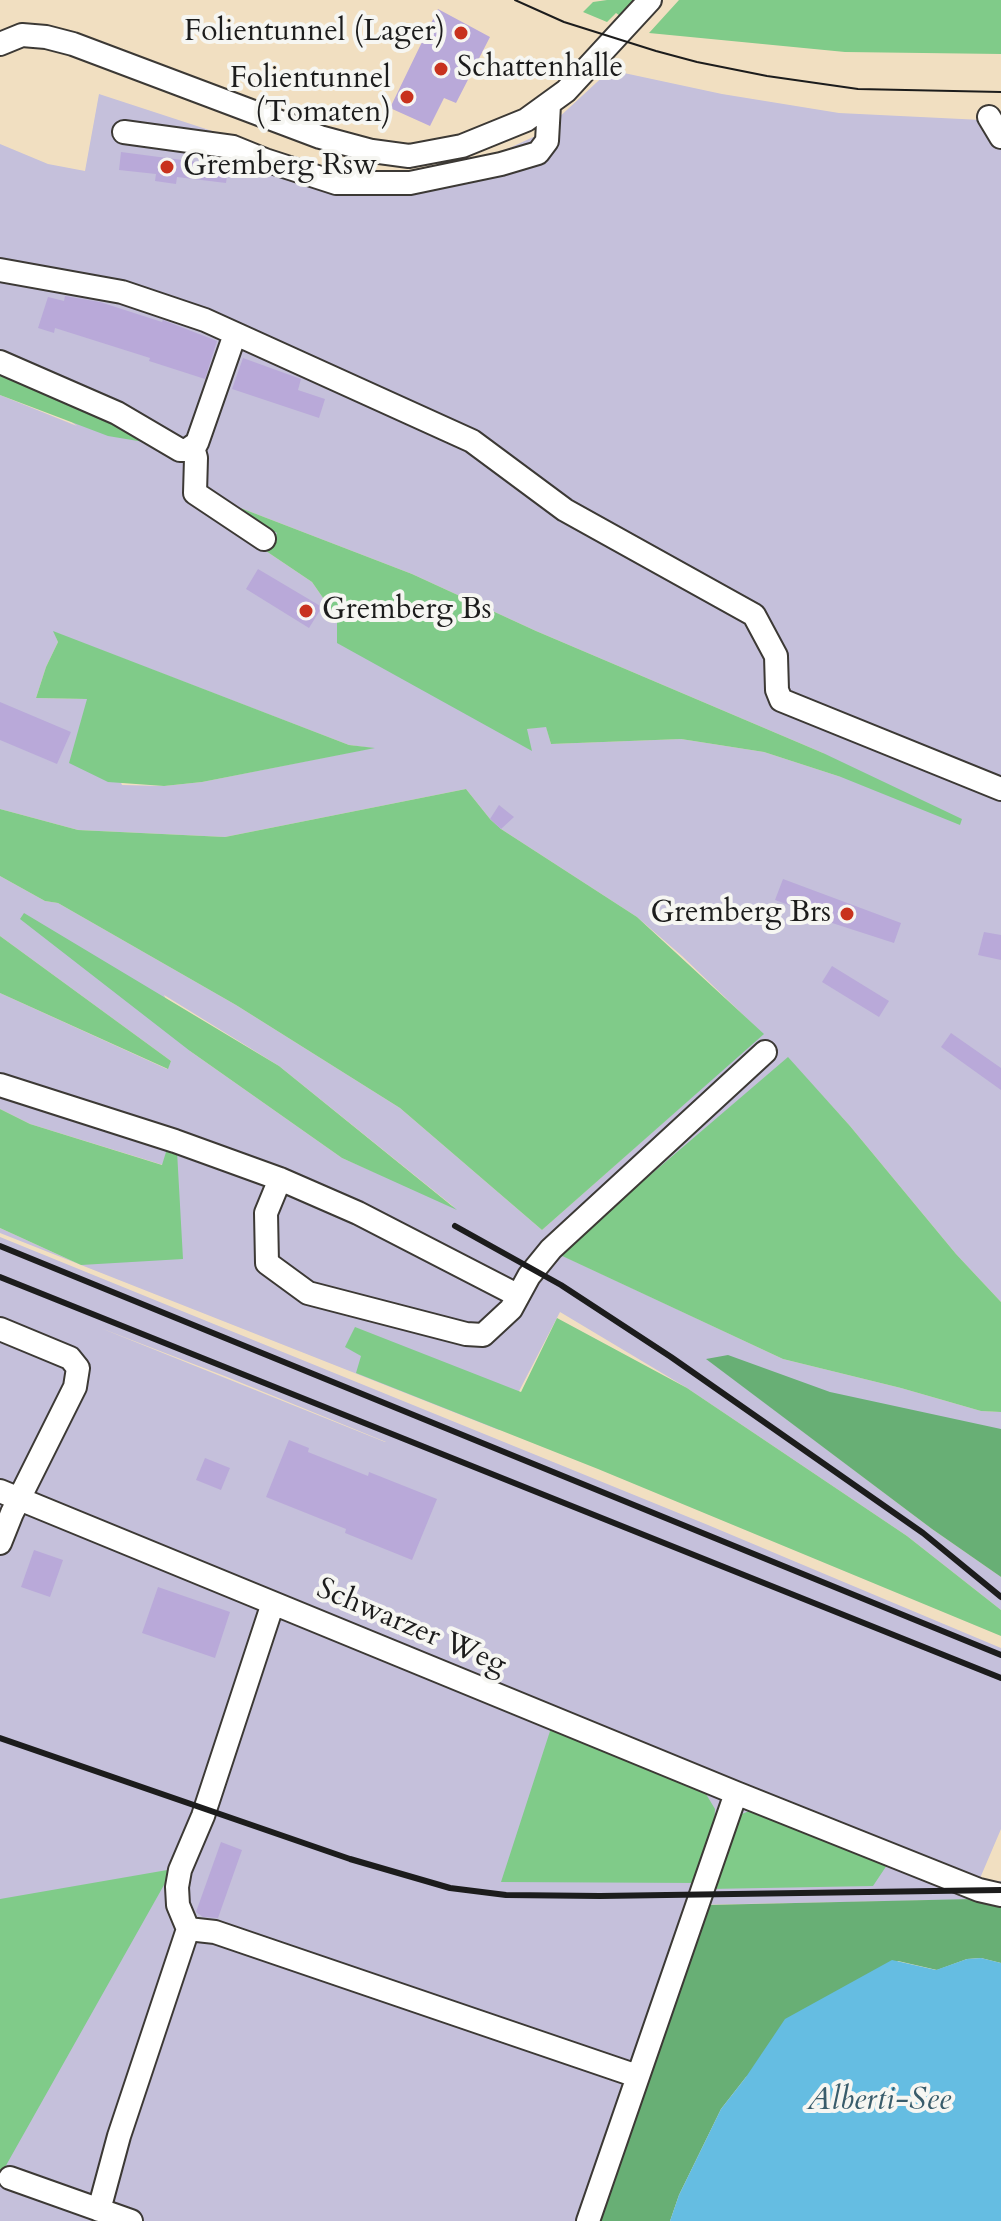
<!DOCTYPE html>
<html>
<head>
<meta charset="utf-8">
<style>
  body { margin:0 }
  canvas { display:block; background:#f1dfc1 }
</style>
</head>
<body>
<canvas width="1001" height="2221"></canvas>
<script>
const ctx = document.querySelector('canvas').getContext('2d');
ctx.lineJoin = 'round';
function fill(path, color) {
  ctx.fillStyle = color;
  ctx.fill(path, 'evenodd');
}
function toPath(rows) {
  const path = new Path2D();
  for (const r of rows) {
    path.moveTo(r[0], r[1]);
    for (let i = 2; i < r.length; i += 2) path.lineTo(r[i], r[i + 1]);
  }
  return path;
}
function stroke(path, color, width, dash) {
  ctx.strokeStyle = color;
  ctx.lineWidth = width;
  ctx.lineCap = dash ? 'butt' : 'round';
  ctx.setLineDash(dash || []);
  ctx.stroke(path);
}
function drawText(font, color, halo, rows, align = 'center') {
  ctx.font = font + ' Cardo,serif';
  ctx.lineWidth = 8;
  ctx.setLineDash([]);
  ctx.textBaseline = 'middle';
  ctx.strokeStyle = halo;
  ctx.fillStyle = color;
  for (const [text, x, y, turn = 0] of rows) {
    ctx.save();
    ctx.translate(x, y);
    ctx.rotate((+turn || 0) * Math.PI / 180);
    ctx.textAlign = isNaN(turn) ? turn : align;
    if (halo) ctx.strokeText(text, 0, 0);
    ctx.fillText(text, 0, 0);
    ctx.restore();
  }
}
fill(toPath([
  [610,70,722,94,839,113,982,120,1001,148,1001,1302,956,1254,850,1126,788,1058,559,1254,783,1359,901,1388,981,1411,1001,1412,1001,1435,927,1428,707,1359,932,1529,1001,1577,1001,1610,907,1536,687,1388,560,1312,499,1430,0,1233,0,1228,81,1265,163,1165,30,1124,0,1109,0,993,167,1069,171,1061,0,936,0,876,45,901,58,903,236,1005,400,1108,542,1230,763,1034,682,956,637,917,501,829,490,819,466,789,225,837,78,830,0,809,0,395,77,426,0,370,0,144,48,164,85,171,99,94,359,179,470,166,542,133],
  [238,507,412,574,536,631,823,753,841,777,764,752,681,739,551,744,546,726,526,729,531,750,337,618,312,582,266,551,278,533],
  [54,632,349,745,372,748,202,782,164,786,122,785,87,705,87,699,36,698,46,667,58,642],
  [164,995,279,1066,454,1207,342,1158,190,1051],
  [0,1237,708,1525,1001,1648,1001,1829,978,1883,1001,1881,1001,1899,691,1905,578,2221,0,2221],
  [98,1327,227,1377,386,1442,385,1442]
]), '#c5c0db');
fill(toPath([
  [607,0,639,0,623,18,616,13,607,22,583,12,593,2],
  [679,0,1001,0,1001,54,845,52,649,33],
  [0,370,89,405,150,443,108,436,0,395],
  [238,507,412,574,536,631,823,753,962,819,960,825,841,777,764,752,681,739,551,744,546,727,527,729,532,751,337,643,337,618,312,582,266,551,277,533,236,511],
  [53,631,349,745,375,748,202,782,164,786,108,782,69,763,87,699,36,698,46,667,58,642],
  [466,789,490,819,501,829,637,917,764,1034,542,1230,400,1108,236,1005,58,903,45,901,0,876,0,809,78,830,225,837],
  [24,913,279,1066,457,1210,342,1158,190,1051,20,919],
  [0,936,171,1061,168,1069,0,993],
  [788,1057,850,1126,956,1254,1001,1302,1001,1412,981,1411,901,1388,783,1359,558,1254],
  [0,1109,30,1124,162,1165,166,1152,177,1151,183,1259,81,1265,0,1228],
  [557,1318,687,1388,907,1536,1001,1610,1001,1636,598,1469,356,1373,361,1356,345,1347,355,1327,521,1392],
  [551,1728,706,1794,715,1809,714,1831,699,1883,501,1882],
  [749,1811,758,1812,887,1865,873,1886,709,1889,735,1821,742,1814],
  [173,1869,4,2169,0,2175,0,1899]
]), '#80cb89');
fill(toPath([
  [728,1355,830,1392,1001,1429,1001,1577,932,1529,706,1359],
  [973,1899,1001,1905,1001,1963,981,1958,967,1959,937,1970,898,1961,746,2077,721,2109,679,2195,670,2221,592,2221,707,1905]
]), '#68af75');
fill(toPath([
  [981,1958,1001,1963,1001,2221,670,2221,679,2195,721,2109,746,2077,785,2019,892,1960,936,1970,967,1959]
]), '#65bde2');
fill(toPath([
  [438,9,490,37,456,103,444,98,430,126,390,108],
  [121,152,205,163,206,157,229,161,226,183,177,177,176,184,155,181,156,174,119,170],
  [65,296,100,302,162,322,163,320,217,341,205,379,149,361,150,358,55,328,54,333,38,328,48,297,64,301],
  [243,358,301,379,298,390,325,399,319,418,232,389],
  [258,569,322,607,309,628,246,589],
  [0,702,71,732,57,764,0,740],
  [499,805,514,817,501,829,490,819],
  [783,879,901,923,894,943,829,922,830,920,775,900],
  [984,932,1001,935,1001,960,978,955],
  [832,966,889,1001,879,1017,822,982],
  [951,1033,1001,1068,1001,1090,941,1047],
  [289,1440,309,1448,308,1452,368,1476,369,1472,437,1499,412,1560,345,1533,346,1529,266,1497],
  [205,1458,230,1468,221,1490,196,1480],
  [34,1550,63,1560,50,1597,21,1587],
  [158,1587,230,1612,215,1658,142,1633],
  [221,1842,242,1850,218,1918,203,1917,196,1912]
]), '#b9a9d9');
const minor = toPath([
  [0,44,22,35,46,37,73,44,320,137,372,151,409,156,462,146,526,120,566,91,650,0],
  [989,117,1001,137],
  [124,132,233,147,265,160,336,183,410,183,501,164,538,153,547,141,549,105],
  [0,270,122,292,205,320,472,441,565,510,754,615,776,656,777,690,781,700,1001,789],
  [0,362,117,413,180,450,187,450,197,443,235,334],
  [193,447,196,458,195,493,264,539],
  [0,1085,175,1141,280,1179,358,1213,517,1295],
  [280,1179,266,1213,267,1263,308,1293,466,1334,483,1335,511,1309,529,1276,551,1249,765,1052],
  [0,1329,70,1358,78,1368,75,1387,12,1513,0,1543],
  [0,1491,736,1793,979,1890,1001,1895],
  [188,1929,178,1905,177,1887,180,1870,203,1816,273,1603],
  [10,2178,131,2221],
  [99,2210,119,2136,188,1929,215,1932,637,2076],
  [588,2221,736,1793]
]);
stroke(minor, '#3c3935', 26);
stroke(minor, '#fff', 22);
stroke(toPath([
  [515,0,564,22,656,51,697,62,767,76,858,89,1001,92]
]), '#1c1c1c', 2);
stroke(toPath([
  [455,1226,561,1285,671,1357,923,1533,1001,1597],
  [0,1246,1001,1655],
  [0,1277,1001,1678],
  [0,1738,350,1859,450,1888,506,1895,600,1896,1001,1890]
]), '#1c1c1c', 6);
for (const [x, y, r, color] of [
  [461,33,8,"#c8321e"],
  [441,69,8,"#c8321e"],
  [407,97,8,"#c8321e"],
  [167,167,8,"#c8321e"],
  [306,611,8,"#c8321e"],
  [847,914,8,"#c8321e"]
]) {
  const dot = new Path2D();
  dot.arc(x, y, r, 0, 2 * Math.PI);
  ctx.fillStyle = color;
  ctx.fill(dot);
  stroke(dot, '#f6f6f2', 3);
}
drawText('30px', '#1c1c1c', '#f6f6f2', [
  ["Folientunnel (Lager)",445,33],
  ["Schattenhalle",457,69,"left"],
  ["Folientunnel",391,80],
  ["(Tomaten)",391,114],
  ["Gremberg Rsw",183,167,"left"],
  ["Gremberg Bs",322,611,"left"],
  ["Gremberg Brs",831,914]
], 'right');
drawText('30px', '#1c1c1c', '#f6f6f2', [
  ["Schwarzer Weg",411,1628,23]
]);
drawText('italic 32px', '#395c6b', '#f6f6f2', [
  ["Alberti-See",879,2102]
]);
</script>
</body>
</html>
